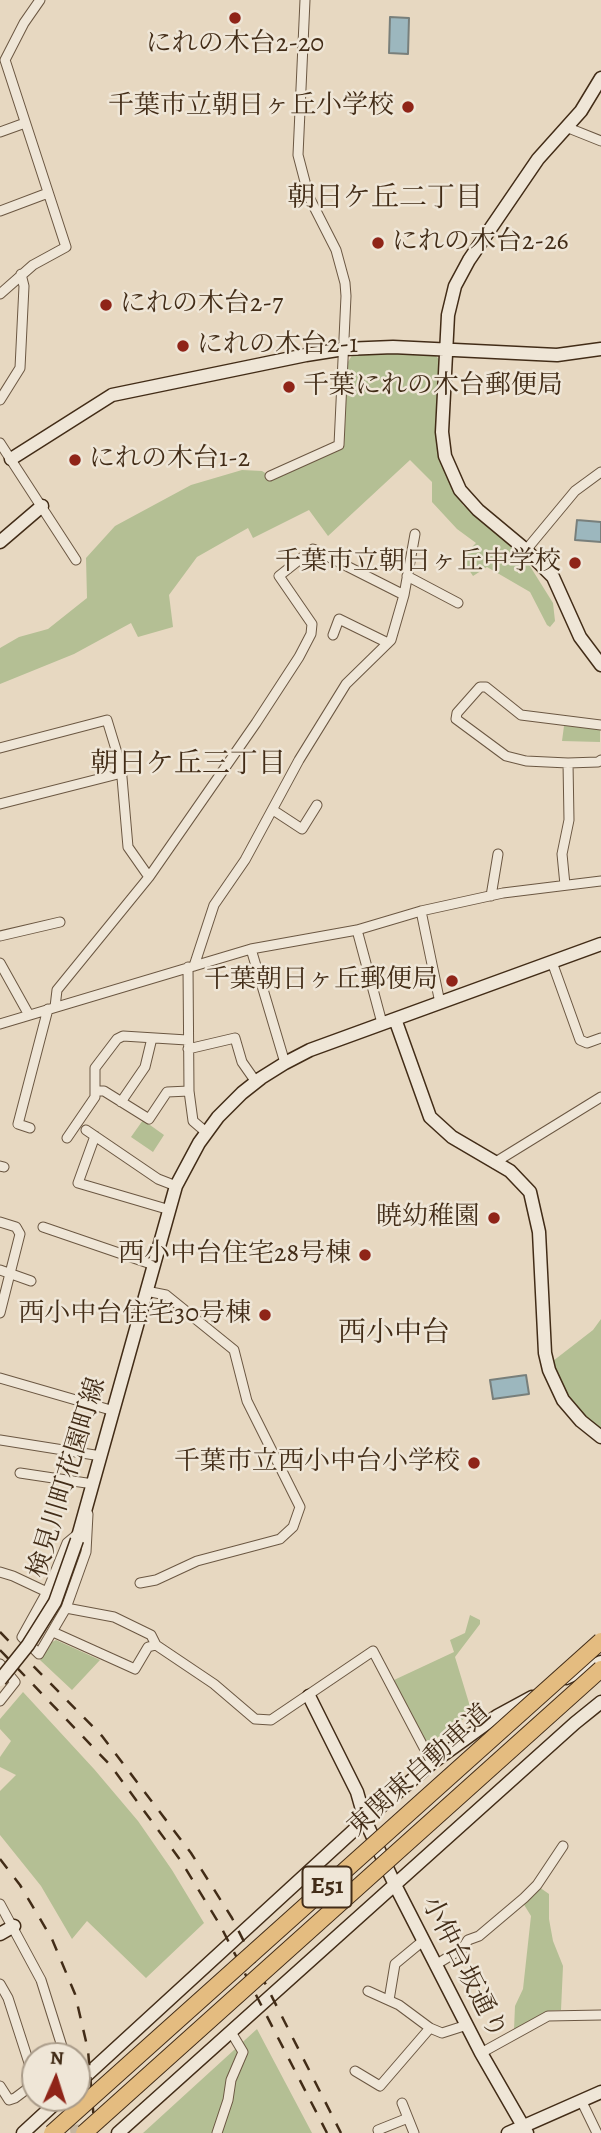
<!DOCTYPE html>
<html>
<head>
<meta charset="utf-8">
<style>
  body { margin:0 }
  #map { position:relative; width:601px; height:2133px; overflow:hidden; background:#e7d8c1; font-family:Alegreya,serif }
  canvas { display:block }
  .north { position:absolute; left:21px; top:2042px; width:70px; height:70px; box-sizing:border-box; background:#efe6d7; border:2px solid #aa9c8a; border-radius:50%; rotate:3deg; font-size:19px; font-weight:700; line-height:28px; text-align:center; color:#422c17 }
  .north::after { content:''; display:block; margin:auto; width:24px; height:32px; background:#8f2418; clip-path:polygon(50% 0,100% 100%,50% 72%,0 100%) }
</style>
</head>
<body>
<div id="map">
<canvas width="601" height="2133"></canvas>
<div class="north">N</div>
</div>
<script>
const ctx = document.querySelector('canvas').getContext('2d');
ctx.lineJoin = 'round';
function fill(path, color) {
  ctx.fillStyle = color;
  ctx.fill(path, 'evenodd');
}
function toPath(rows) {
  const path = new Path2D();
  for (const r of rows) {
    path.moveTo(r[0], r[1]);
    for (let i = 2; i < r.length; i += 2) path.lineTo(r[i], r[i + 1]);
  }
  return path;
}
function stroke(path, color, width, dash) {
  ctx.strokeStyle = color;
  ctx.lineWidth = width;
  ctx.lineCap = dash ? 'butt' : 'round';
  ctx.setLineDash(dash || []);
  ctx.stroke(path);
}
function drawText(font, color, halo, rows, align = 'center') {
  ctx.font = font + ' Alegreya,"Noto Serif JP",serif';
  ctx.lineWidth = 5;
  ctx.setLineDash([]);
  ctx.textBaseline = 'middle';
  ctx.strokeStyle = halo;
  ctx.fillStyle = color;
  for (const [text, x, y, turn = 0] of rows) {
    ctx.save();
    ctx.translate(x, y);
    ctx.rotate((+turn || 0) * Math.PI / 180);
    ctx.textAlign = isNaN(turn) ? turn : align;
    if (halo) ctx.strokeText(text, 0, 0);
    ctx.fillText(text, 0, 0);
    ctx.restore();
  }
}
fill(toPath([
  [354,352,434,354,439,359,442,363,439,434,445,472,463,505,515,546,528,563,553,603,555,621,550,627,547,625,530,592,487,567,473,576,465,564,469,550,476,543,457,529,432,502,432,482,410,460,328,536,309,510,253,538,248,528,197,557,169,595,173,627,138,637,131,623,74,654,0,684,0,648,19,637,48,629,87,598,86,558,115,526,191,485,242,470,262,471,270,476,344,446,348,362],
  [564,726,597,727,600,730,600,742,562,741],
  [143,1120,164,1135,153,1152,131,1137],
  [601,1319,601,1429,584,1415,570,1398,559,1382,553,1361,593,1330],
  [470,1615,480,1620,480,1624,455,1657,472,1713,427,1745,394,1680,454,1652,450,1640,465,1633],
  [56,1640,100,1660,72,1690,40,1660,52,1642],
  [23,1692,94,1769,138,1821,172,1870,204,1923,146,1978,87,1921,72,1939,41,1886,0,1835,0,1791,16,1775,0,1767,0,1757,11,1741,0,1729,0,1719],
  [539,1887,549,1894,549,1919,553,1941,563,1966,561,2010,547,2011,514,2030,515,2006,523,1989,531,1916,523,1903],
  [257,2029,312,2133,143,2133]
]), '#b4bf94');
const water = toPath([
  [390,17,409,18,408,54,389,53,390,17],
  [577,520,601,522,601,542,575,540,577,520],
  [526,1375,529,1394,493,1399,490,1380,526,1375]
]);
fill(water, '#9cb7be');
stroke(water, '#787f7b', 2);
stroke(toPath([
  [71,2098,75,2133]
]), '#c6b69f', 9, [9, 4.5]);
const street = toPath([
  [566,127,601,141],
  [0,132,25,123],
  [0,211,48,193],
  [0,294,33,265,66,247,5,60,24,23,40,0],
  [0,400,20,368,24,286,21,274],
  [0,443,76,560],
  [270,476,339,445,346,296,345,283,336,250,309,197,298,155,305,0],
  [526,550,575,491,601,472],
  [407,576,458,603],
  [333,635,339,619,388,643],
  [601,725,521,715,486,687,480,687,457,713,456,719,506,756,526,761,568,763,598,762,601,760],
  [0,748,107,720,121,766,128,847,149,877,256,723,299,657,311,634,312,624,279,576,313,549,404,595],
  [0,804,122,773],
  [273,810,302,829,317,805],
  [565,885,562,854,569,820,568,763],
  [491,896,498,854],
  [421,911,440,1003],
  [357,930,382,1023],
  [0,936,60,922],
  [251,949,285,1063],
  [552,962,580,1040,587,1043,601,1038],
  [0,963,29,1015],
  [194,966,214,905,245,860,299,760,346,684,391,640,404,595,415,534],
  [188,967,189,1091,193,1121,207,1133],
  [55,1007,57,990,149,877],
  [0,1024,251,949,357,930,421,911,503,893,601,881],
  [188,1049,235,1038,242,1062,256,1082],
  [95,1091,104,1091,149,1119,167,1092,189,1091],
  [121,1102,145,1067,152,1038],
  [30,1128,18,1124,48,1009],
  [86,1130,158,1179,176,1186],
  [95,1136,78,1183,170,1210],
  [67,1138,95,1097,95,1068,117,1039,123,1036,187,1040],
  [494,1163,601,1097],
  [0,1166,4,1167],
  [0,1222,16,1227,20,1234,0,1313],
  [43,1227,154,1265],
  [0,1270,31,1281],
  [0,1378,114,1411],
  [0,1440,101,1456],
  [20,1473,93,1484],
  [79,1533,67,1543,47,1592,22,1637,39,1654,66,1608,86,1552,88,1514],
  [0,1572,13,1576,47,1592],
  [140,1583,156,1580,197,1561,280,1539,293,1527,300,1507,247,1401,234,1350,166,1295,146,1291],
  [66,1608,114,1617,151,1635,156,1645],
  [53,1632,135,1669,148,1647,156,1645,214,1684,255,1719,271,1720,373,1651,432,1763],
  [0,1664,15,1682,0,1701],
  [0,1904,41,1980,65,2056],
  [437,1964,463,1948,468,1940,479,1936,524,1898,537,1885,563,1846],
  [0,1984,8,1998,31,2069,27,2089,15,2098,9,2100,0,2086],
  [368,1991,399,2005,430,2028,442,2033,467,2025],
  [389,2000,395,1964,424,1940],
  [481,2053,548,2016,601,2015],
  [355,2071,380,2086,430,2028],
  [581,2100,597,2133],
  [402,2103,408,2118],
  [217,2133,228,2100,231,2080,243,2052,231,2032],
  [379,2133,378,2130,408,2118,414,2133]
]);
const secondary = toPath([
  [601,78,581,111,538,159,469,260,455,286,448,315,442,432,445,456,460,490,478,510,526,550,553,577,580,637,601,665],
  [11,459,112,395,306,355,344,349,393,347,557,355,601,349],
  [0,542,42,506],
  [395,1019,430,1117,452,1137,510,1171,530,1192,539,1232,545,1353,549,1370,563,1400,581,1421,601,1437],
  [77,1540,176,1186,199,1143,218,1117,242,1093,261,1078,285,1063,310,1050,601,944],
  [566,1678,601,1662],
  [309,1696,357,1792,365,1820,395,1885,481,2053,527,2133],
  [0,1934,14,1926],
  [77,2084,365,1820,432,1763,497,1716,532,1697],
  [23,2133,61,2098],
  [118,2133,575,1723,601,1702],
  [508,2133,601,2092]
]);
stroke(street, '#6b5742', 11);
stroke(secondary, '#422c17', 15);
stroke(street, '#efe6d7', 9);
stroke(secondary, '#efe6d7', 12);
stroke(toPath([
  [0,1632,102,1736,191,1853,232,1918,341,2133],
  [0,1650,111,1766,181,1861,220,1925,327,2133],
  [0,1859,20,1885,52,1939,75,1994,88,2050,95,2133]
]), '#422c17', 2.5, [12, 12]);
const secondaryBridge = toPath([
  [0,1680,28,1645,55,1602,77,1540]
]);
const highwayBridge = toPath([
  [52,2133,601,1641],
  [84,2133,601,1669]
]);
stroke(secondaryBridge, '#422c17', 15, []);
stroke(highwayBridge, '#422c17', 18, []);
stroke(secondaryBridge, '#efe6d7', 12);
stroke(highwayBridge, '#e4bc80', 16);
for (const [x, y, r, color] of [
  [235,18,7,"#8f2418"],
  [408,107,7,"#8f2418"],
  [378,243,7,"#8f2418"],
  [106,305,7,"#8f2418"],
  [183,346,7,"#8f2418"],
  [289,387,7,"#8f2418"],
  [75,460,7,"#8f2418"],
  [575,563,7,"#8f2418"],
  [452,981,7,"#8f2418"],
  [494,1218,7,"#8f2418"],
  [365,1255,7,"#8f2418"],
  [265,1315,7,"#8f2418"],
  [474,1463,7,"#8f2418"]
]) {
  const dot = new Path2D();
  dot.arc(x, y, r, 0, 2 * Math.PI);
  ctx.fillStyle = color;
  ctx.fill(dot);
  stroke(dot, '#efe6d7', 2.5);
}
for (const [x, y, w] of [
  [327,1887,49]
]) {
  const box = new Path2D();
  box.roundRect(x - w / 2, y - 20.5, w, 41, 5);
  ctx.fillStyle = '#efe6d7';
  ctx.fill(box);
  stroke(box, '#422c17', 2);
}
drawText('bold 24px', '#422c17', null, [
  ["E51",327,1887]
]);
drawText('26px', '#422c17', '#efe6d7', [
  ["にれの木台2-20",235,45,"center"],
  ["千葉市立朝日ヶ丘小学校",394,107],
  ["にれの木台2-26",392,243,"left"],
  ["にれの木台2-7",120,305,"left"],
  ["にれの木台2-1",197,346,"left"],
  ["千葉にれの木台郵便局",303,387,"left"],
  ["にれの木台1-2",89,460,"left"],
  ["千葉市立朝日ヶ丘中学校",561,563],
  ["千葉朝日ヶ丘郵便局",438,981],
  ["暁幼稚園",480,1218],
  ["西小中台住宅28号棟",351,1255],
  ["西小中台住宅30号棟",251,1315],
  ["千葉市立西小中台小学校",460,1463]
], 'right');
drawText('26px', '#422c17', '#efe6d7', [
  ["検見川町花園町線",68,1478,-73],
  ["東関東自動車道",420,1771,-42],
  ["小仲台坂通り",463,1968,63]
]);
drawText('28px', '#422c17', '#efe6d7', [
  ["朝日ケ丘二丁目",385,199],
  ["朝日ケ丘三丁目",188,765],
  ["西小中台",394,1334]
]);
</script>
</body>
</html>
